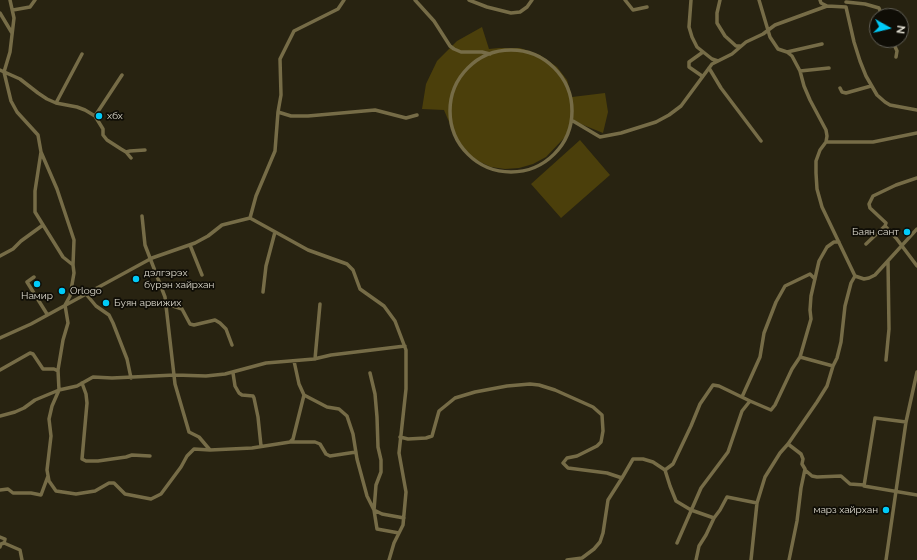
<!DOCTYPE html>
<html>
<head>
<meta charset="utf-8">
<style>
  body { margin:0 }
  #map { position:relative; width:917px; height:560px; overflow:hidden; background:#282311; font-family:Raleway,sans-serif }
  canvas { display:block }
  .north { position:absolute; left:869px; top:8px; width:40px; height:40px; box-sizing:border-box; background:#0f0d06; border:1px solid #626057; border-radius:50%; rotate:98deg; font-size:11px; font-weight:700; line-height:16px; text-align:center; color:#dfdcd0 }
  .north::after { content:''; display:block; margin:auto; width:14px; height:18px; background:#00cbf9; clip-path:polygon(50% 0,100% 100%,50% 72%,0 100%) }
</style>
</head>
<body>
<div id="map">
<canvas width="917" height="560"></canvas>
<div class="north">N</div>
</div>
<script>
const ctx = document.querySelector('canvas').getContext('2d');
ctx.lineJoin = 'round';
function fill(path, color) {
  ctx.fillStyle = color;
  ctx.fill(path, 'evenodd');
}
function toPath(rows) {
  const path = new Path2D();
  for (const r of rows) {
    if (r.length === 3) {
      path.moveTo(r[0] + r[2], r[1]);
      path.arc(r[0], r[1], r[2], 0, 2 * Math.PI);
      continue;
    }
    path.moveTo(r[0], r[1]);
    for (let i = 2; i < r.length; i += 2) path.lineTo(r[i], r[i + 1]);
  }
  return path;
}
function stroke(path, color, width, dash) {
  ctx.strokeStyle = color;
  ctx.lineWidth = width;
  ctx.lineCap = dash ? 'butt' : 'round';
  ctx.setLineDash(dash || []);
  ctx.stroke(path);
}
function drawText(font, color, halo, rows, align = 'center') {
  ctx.font = font + ' Raleway,sans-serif';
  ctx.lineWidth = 3.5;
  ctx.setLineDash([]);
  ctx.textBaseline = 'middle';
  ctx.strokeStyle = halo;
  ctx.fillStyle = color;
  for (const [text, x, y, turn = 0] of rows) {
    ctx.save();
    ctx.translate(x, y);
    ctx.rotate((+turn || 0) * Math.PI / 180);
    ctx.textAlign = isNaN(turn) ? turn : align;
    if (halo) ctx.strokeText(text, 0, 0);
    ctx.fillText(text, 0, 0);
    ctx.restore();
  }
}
fill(toPath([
  [482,27,489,49,499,48,520,48,540,55,557,67,567,80,572,97,605,93,608,112,603,133,571,120,566,136,546,157,533,164,519,168,505,169,491,167,478,161,466,152,457,141,444,110,422,109,426,84,437,61,457,41],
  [580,140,610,175,561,218,531,184]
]), '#4b3f0b');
stroke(toPath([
  [10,0,14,18,10,52,4,72,11,101,17,112,38,135,41,152,35,191,35,212,63,257,73,265],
  [415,0,434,21,450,46,454,49,461,52,482,52,490,54],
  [469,0,487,7,511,13,520,12,527,7,532,0],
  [625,0,633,10,647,7],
  [691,0,689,27,692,37,697,47,712,59,718,61,732,54,746,42,763,34,775,25,827,6],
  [720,0,717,13,717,23,725,36,736,46,740,46],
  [759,0,770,37,778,49,787,52,792,56,800,71,804,86,810,100,826,130,827,136,826,142,820,150,816,161,816,173,817,189,822,207,855,276,864,279,869,278,875,275,917,229],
  [820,0,821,3,827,6,846,7,854,42,860,61,866,76,877,95,885,102,890,105,917,110],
  [846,2,865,4,879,8,882,16],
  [13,10,30,7,35,0],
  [0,13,12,33],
  [892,40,897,51,896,57],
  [511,111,61],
  [787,52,822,44],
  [709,68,721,88,761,141],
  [0,70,20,79,38,93,47,99,56,103,77,107,85,110,95,116,103,129,103,135,107,140,121,149,126,152,130,151,145,150],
  [800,71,829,68],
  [702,76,689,67,689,62,703,52],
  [840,88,842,92,846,93,871,86],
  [56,103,82,54],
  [278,112,291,116,308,116,375,110,406,118,417,115],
  [95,116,122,75],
  [573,121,600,137,621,133,656,122,669,115,681,106,712,64,718,61],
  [826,142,873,142,917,133],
  [126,152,131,158],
  [917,178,896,185,873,196,869,204,870,208,886,223,885,226,896,238,917,266],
  [142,216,145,245,165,297,175,384,189,432,199,437,210,450,252,448,290,442,293,439,304,395,299,384,294,361],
  [250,218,256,196,275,151,278,112,281,95,280,59,294,31,338,9,344,0],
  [866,244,885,226],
  [190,245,202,275],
  [0,256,13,249,21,241,43,225],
  [34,277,27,282,47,314],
  [263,292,266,266,275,232],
  [86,294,96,306,109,315,113,323,127,359,131,378],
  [167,304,182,309,190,324,194,325,215,320,220,323,226,329,232,345],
  [0,338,31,324,152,258,195,243,208,236,222,225,250,218,308,250,347,264,353,270,360,289,384,306,395,321,406,350,406,389,399,453,406,492,403,525,394,543,389,560],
  [800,357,833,366],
  [315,359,320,304],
  [886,360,889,329,888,261],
  [0,370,30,353,33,354,43,369,54,369,58,371],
  [233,373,235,386,239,393,242,395,253,396,254,398,258,417,261,446],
  [370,373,375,394,377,417,378,447,381,460,381,472,376,485,374,510,377,529,399,533],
  [82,383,86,394,87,403,82,459,86,461,98,461,126,457,132,455,150,456],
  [304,395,327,407,339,409,347,416,353,434,357,459,367,496,374,510,382,514,404,518],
  [742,397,760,357,764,333,776,302,785,286,810,274,815,279],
  [0,416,15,412,24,408,35,400,59,390,58,370,63,340,68,323,65,305,70,296,74,273,73,265,74,240,57,189,41,152],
  [906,422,875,418,864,486,917,495],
  [400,437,408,439,426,438,432,436,439,411,455,398,475,392,507,386,530,384,539,385,555,390,593,407,602,415,603,431,601,442,597,446,577,456,567,458,563,463,568,468,607,473,622,478,633,459,643,459,653,462,665,470,670,486,676,501,691,510,714,518,706,535,699,546,696,560],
  [290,442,315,442,320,444,326,454,330,456,356,452],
  [788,444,801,454,803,459,802,464,805,469,801,488,797,521,789,560],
  [210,450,194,449,187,456,181,467,161,494,151,499,125,494,114,483,109,483,95,491,76,494,56,491,49,481,47,470,51,436,49,419,52,406,59,390,77,386,93,377,112,378,175,375,206,376,225,374,266,363,314,359,331,355,405,346],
  [665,470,673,464,691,426,700,404,713,385,719,386,750,401],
  [805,470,812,476,817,477,841,476,850,484,864,485],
  [0,490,8,489,13,493,31,493,41,495,48,476],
  [714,518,720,510,727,497,757,503],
  [0,537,5,539,4,543,20,550,22,560],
  [677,543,701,488,728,452,742,411,750,401,771,410,775,405,792,369,800,357,811,319,810,310,811,296,819,261,827,247,834,242,839,242],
  [0,547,1,544,4,543],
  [567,560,582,558,594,549,600,542,603,533,608,500,622,478],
  [751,560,757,503,765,477,780,453,788,444,817,402,827,386,833,366,837,358,841,342,845,306,851,283,855,276],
  [886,560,906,422,917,372]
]), '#766c47', 3.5);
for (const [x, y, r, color] of [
  [99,116,4,"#00cbf9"],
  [907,232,4,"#00cbf9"],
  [136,279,4,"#00cbf9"],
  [37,284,4,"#00cbf9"],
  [62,291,4,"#00cbf9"],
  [106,303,4,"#00cbf9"],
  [886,510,4,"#00cbf9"]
]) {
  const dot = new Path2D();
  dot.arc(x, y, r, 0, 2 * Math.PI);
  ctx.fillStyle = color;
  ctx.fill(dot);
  stroke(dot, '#0f0d06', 1.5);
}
drawText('10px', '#dfdcd0', '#0f0d06', [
  ["хбх",107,116],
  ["Баян сант",899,232,"right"],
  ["дэлгэрэх",144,273],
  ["бүрэн хайрхан",144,285],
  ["Orlogo",70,291],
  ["Намир",37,296,"center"],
  ["Буян арвижих",114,303],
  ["марз хайрхан",878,510,"right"]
], 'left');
</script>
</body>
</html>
